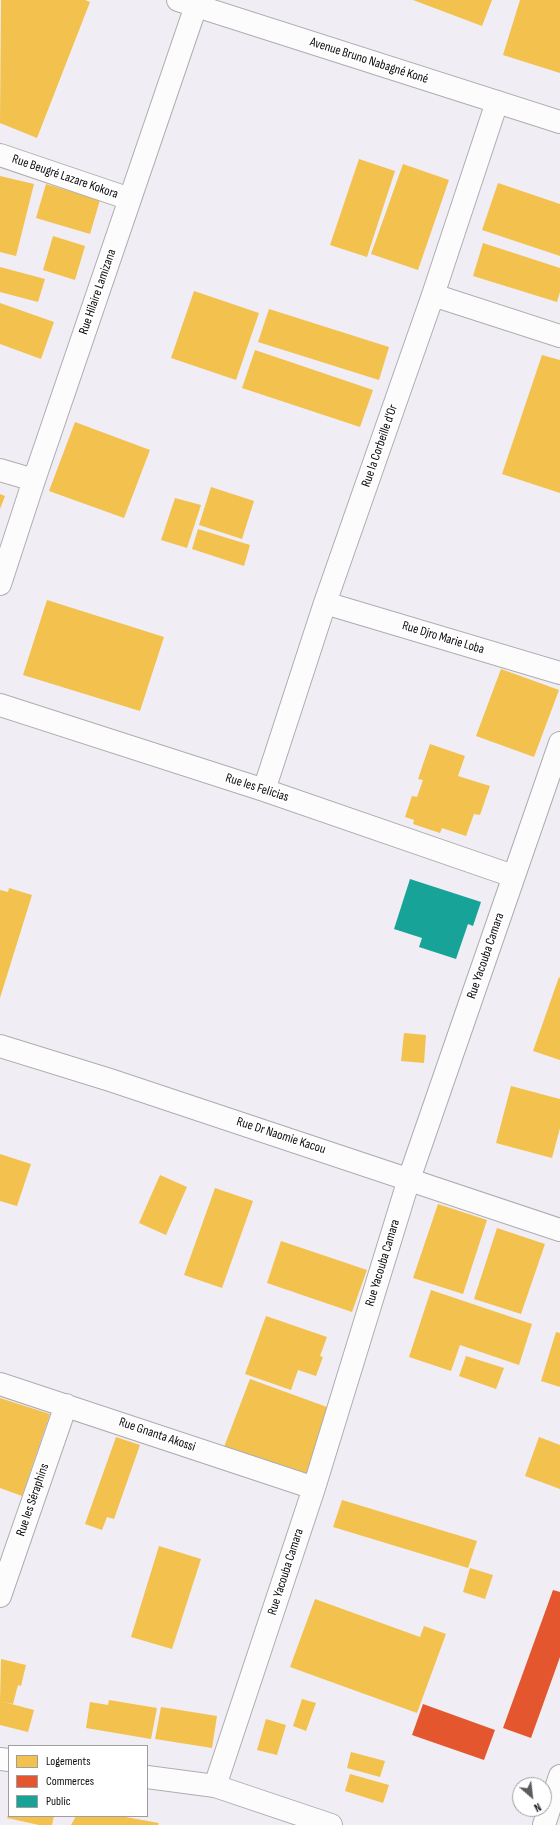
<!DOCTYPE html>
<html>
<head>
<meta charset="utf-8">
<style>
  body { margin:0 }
  #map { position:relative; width:560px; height:1825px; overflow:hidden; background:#f1edf4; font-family:"Sofia Sans Condensed",sans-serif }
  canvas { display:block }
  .legend { position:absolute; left:8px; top:1745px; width:140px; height:72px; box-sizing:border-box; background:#fff; border:1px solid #9e9d9f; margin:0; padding:5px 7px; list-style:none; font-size:12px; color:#0d0b0f }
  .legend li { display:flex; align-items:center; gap:8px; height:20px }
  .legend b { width:20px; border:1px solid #9e9d9f }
  .north { position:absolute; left:512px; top:1777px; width:40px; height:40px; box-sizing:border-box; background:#fff; border:1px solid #9e9d9f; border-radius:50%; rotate:152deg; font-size:11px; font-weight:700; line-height:16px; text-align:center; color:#0d0b0f }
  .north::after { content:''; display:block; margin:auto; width:14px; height:18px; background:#5d5a5f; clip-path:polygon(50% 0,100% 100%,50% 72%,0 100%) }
</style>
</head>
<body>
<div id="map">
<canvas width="560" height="1825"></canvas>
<ul class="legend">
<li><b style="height:11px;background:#f2c14e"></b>Logements</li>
<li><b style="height:11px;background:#e4572e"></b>Commerces</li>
<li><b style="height:11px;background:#17a398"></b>Public</li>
</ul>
<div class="north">N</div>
</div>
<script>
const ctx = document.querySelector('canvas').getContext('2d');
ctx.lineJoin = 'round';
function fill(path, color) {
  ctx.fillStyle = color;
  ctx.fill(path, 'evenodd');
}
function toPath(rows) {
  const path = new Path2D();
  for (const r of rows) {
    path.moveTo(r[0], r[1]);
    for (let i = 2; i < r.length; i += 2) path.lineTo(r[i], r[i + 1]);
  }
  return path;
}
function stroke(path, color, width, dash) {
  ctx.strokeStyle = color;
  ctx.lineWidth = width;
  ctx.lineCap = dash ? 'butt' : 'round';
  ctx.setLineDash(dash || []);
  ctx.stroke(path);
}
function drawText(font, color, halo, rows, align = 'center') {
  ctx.font = font + ' "Sofia Sans Condensed",sans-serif';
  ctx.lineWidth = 4;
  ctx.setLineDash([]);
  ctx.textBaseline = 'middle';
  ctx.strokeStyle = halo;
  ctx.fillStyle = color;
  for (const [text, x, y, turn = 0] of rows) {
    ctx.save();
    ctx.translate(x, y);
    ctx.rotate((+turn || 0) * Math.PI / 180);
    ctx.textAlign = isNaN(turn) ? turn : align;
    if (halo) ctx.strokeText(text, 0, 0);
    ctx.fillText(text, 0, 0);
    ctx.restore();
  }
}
fill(toPath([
  [1,0,85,0,90,2,37,138,0,123],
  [413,0,492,0,482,26],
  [520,0,560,0,560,73,503,55],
  [359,159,395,171,367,257,330,245],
  [403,164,449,180,418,270,371,254],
  [0,176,34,184,16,256,0,252],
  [498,183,560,204,560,256,482,230],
  [46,184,100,200,90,234,36,218],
  [53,236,85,246,75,280,43,270],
  [483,243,560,268,560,292,557,302,473,276],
  [0,267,45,279,38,302,0,292],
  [194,291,259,313,236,380,171,358],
  [0,303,54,322,41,359,0,344],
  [269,309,389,347,379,380,258,342],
  [255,350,373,390,360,427,242,388],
  [542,355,560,360,560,493,502,474],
  [75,422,150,450,124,518,49,491],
  [211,487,254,501,242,539,199,525],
  [0,494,5,496,0,509],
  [175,498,201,505,187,548,161,540],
  [198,529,250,545,244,566,192,549],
  [47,600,164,637,140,711,23,675],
  [501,669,559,690,534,757,476,736],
  [430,744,465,756,458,776,490,786,480,815,474,814,466,836,442,828,440,833,413,824,414,820,405,817,412,796,417,797,423,780,418,779],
  [9,888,32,895,0,998,0,890,8,892],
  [559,977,560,978,560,1060,533,1051],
  [404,1033,426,1035,424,1063,401,1061],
  [511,1086,560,1099,560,1128,552,1158,496,1143],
  [0,1154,31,1164,17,1206,0,1201],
  [160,1175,187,1187,166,1235,139,1223],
  [215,1188,253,1201,222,1288,184,1275],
  [438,1204,487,1220,463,1294,413,1278],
  [497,1228,545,1244,521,1314,474,1299],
  [281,1241,367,1270,352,1312,267,1283],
  [431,1290,532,1324,519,1365,460,1345,451,1371,409,1357],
  [266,1316,327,1337,320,1356,323,1357,316,1376,298,1370,291,1390,245,1374],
  [556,1332,560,1333,560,1387,541,1381],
  [466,1356,504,1368,496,1389,459,1376],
  [250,1379,327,1407,309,1477,224,1447],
  [0,1398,50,1414,22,1496,0,1488],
  [116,1437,140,1445,114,1519,107,1517,102,1530,85,1524],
  [539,1437,560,1445,560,1489,525,1476],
  [342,1500,477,1541,468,1568,333,1527],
  [159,1546,201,1559,172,1649,131,1637],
  [470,1568,493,1575,485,1599,463,1592],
  [315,1599,420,1637,424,1626,446,1634,417,1713,290,1667],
  [1,1659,26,1665,21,1686,18,1685,13,1704,0,1701],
  [302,1699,316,1703,306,1731,293,1726],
  [109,1700,157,1708,151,1739,86,1728,90,1702,108,1705],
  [0,1701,34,1710,28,1732,0,1725],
  [161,1707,217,1716,212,1748,155,1739],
  [266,1719,286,1725,277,1755,257,1750],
  [351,1752,385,1761,380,1777,347,1768],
  [350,1774,389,1785,383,1803,345,1791],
  [9,1812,9,1816,54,1816,52,1825,39,1825,7,1818],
  [76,1816,120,1816,159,1823,158,1825,71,1825]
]), '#f2c14e');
fill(toPath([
  [553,1590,560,1592,560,1657,531,1738,503,1728],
  [423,1704,495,1730,484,1760,412,1735]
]), '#e4572e');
fill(toPath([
  [410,879,481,902,473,926,468,924,456,959,419,947,422,938,394,929]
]), '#17a398');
const minor = toPath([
  [0,155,130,199],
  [433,295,560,336],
  [0,470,34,480],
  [0,584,34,480,198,0],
  [325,603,560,673],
  [0,705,264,790,513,876],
  [264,790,325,603,433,295,497,102],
  [0,1046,110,1080,560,1230],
  [0,1384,314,1488],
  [0,1596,66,1405],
  [215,1786,314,1488,409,1179,560,743],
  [544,1825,560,1776]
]);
const tertiary = toPath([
  [178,0,560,122],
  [0,1759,9,1760],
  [147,1777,215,1786,331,1825]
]);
stroke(minor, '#afacb1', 24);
stroke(tertiary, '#afacb1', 24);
stroke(minor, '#fdfcfd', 22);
stroke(tertiary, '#fdfcfd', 22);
drawText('13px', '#0d0b0f', '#fff', [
  ["Avenue Bruno Nabagné Koné",369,61,18],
  ["Rue Beugré Lazare Kokora",65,177,19],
  ["Rue Hilaire Lamizana",98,292,-71],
  ["Rue la Corbeille d'Or",380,446,-71],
  ["Rue Djro Marie Loba",443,638,17],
  ["Rue les Felicias",257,788,18],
  ["Rue Yacouba Camara",486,956,-71],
  ["Rue Dr Naomie Kacou",281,1136,18],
  ["Rue Yacouba Camara",383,1263,-73],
  ["Rue Gnanta Akossi",157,1435,19],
  ["Rue les Séraphins",33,1500,-71],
  ["Rue Yacouba Camara",286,1572,-72]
]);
</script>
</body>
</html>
